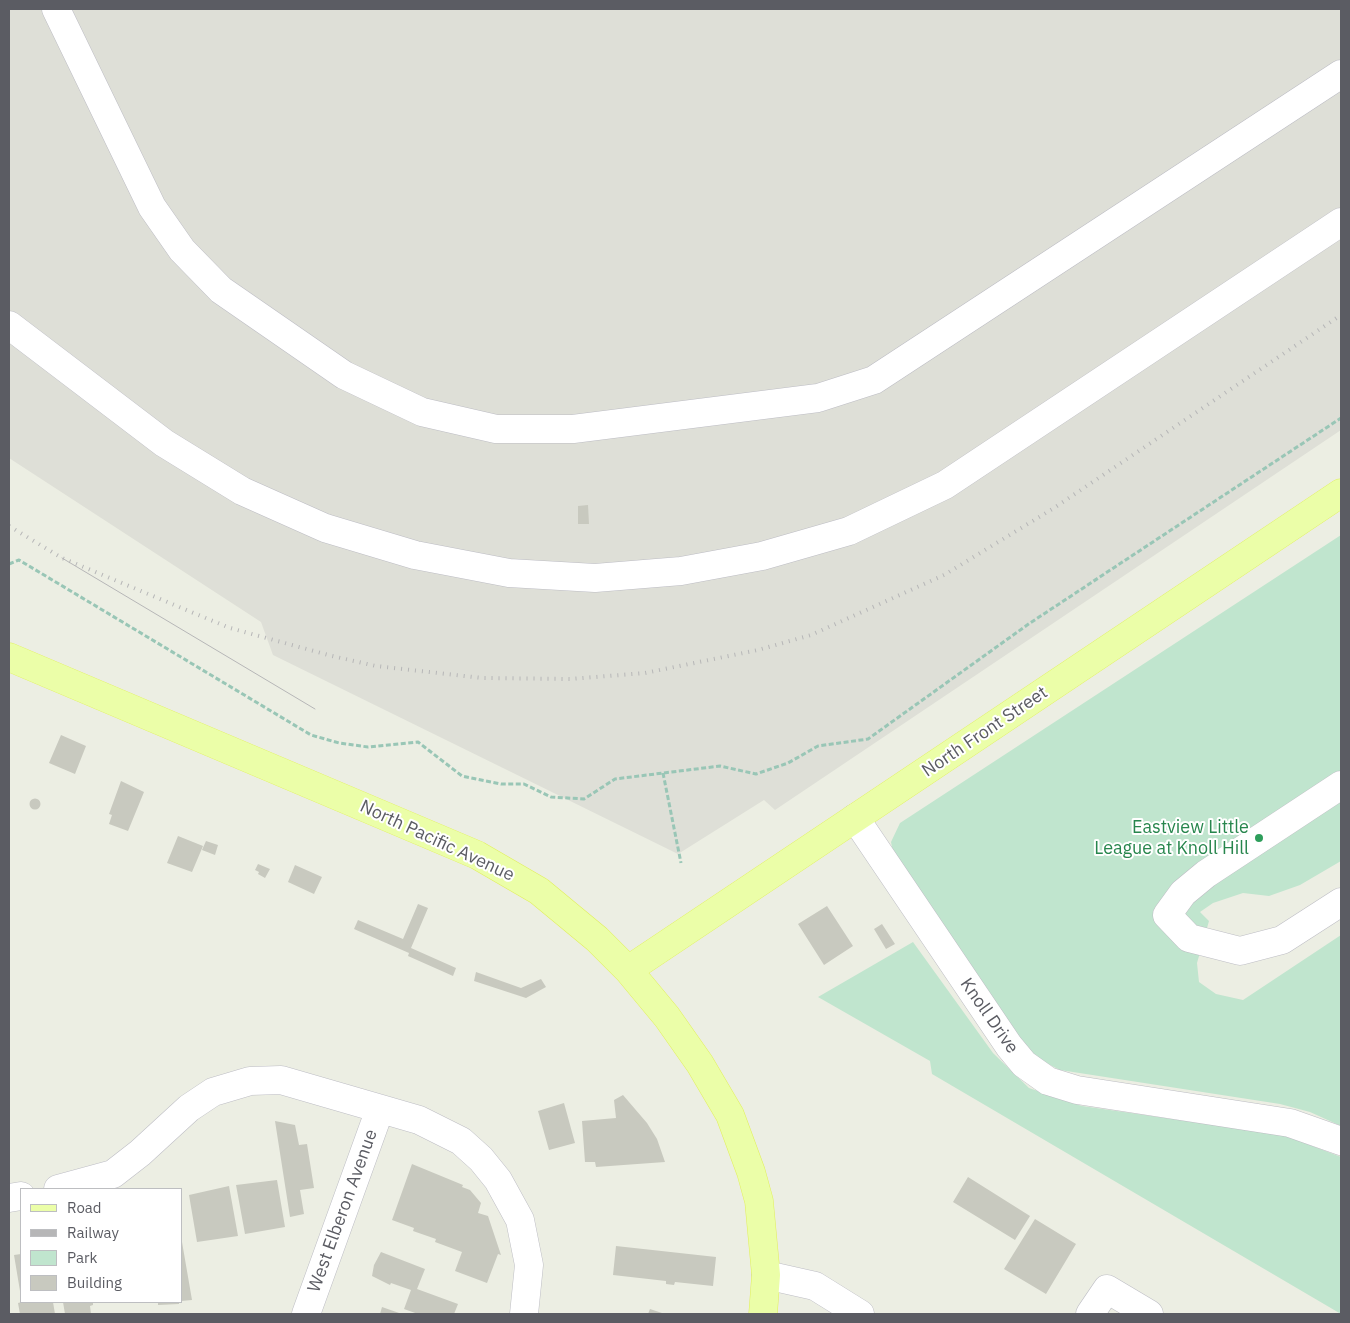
<!DOCTYPE html>
<html>
<head>
<meta charset="utf-8">
<style>
  body { margin:0 }
  #map { position:relative; width:1350px; height:1323px; overflow:hidden; background:#eceee3; font-family:"IBM Plex Sans",sans-serif }
  canvas { display:block }
  .frame { position:absolute; inset:0; border:10px solid #5b5c63; pointer-events:none }
  .legend { position:absolute; left:20px; top:1188px; width:162px; height:115px; box-sizing:border-box; background:#fff; border:1px solid #bdbec1; margin:0; padding:6px 9px; list-style:none; font-size:15px; color:#5b5c63 }
  .legend li { display:flex; align-items:center; gap:10px; height:25px }
  .legend b { width:25px; border:1px solid #bdbec1 }
</style>
</head>
<body>
<div id="map">
<canvas width="1350" height="1323"></canvas>
<div class="frame"></div>
<ul class="legend">
<li><b style="height:6px;background:#ebfea8"></b>Road</li>
<li><b style="height:6px;background:#b6b6b7"></b>Railway</li>
<li><b style="height:14px;background:#c0e5ce"></b>Park</li>
<li><b style="height:14px;background:#c8c9bf"></b>Building</li>
</ul>
</div>
<script>
const ctx = document.querySelector('canvas').getContext('2d');
ctx.lineJoin = 'round';
function fill(path, color) {
  ctx.fillStyle = color;
  ctx.fill(path, 'evenodd');
}
function toPath(rows) {
  const path = new Path2D();
  for (const r of rows) {
    if (r.length === 3) {
      path.moveTo(r[0] + r[2], r[1]);
      path.arc(r[0], r[1], r[2], 0, 2 * Math.PI);
      continue;
    }
    path.moveTo(r[0], r[1]);
    for (let i = 2; i < r.length; i += 2) path.lineTo(r[i], r[i + 1]);
  }
  return path;
}
function stroke(path, color, width, dash) {
  ctx.strokeStyle = color;
  ctx.lineWidth = width;
  ctx.lineCap = dash ? 'butt' : 'round';
  ctx.setLineDash(dash || []);
  ctx.stroke(path);
}
function drawText(font, color, halo, rows, align = 'center') {
  ctx.font = font + ' "IBM Plex Sans",sans-serif';
  ctx.lineWidth = 4;
  ctx.setLineDash([]);
  ctx.textBaseline = 'middle';
  ctx.strokeStyle = halo;
  ctx.fillStyle = color;
  for (const [text, x, y, turn = 0] of rows) {
    ctx.save();
    ctx.translate(x, y);
    ctx.rotate((+turn || 0) * Math.PI / 180);
    ctx.textAlign = isNaN(turn) ? turn : align;
    if (halo) ctx.strokeText(text, 0, 0);
    ctx.fillText(text, 0, 0);
    ctx.restore();
  }
}
fill(toPath([
  [9,9,1341,9,1341,430,775,810,764,800,678,854,273,655,261,622,9,458]
]), '#dedfd7');
fill(toPath([
  [1341,535,1341,861,1300,885,1269,896,1243,893,1213,903,1200,912,1209,921,1197,963,1199,982,1216,994,1243,1000,1341,935,1341,1126,1310,1112,1280,1104,1060,1070,1032,1056,895,862,891,842,900,823],
  [913,942,993,1053,1029,1088,1082,1106,1284,1135,1341,1157,1341,1314,932,1074,930,1061,818,997]
]), '#c0e5ce');
fill(toPath([
  [588,505,589,524,578,524,578,506],
  [61,735,86,746,75,774,49,763],
  [121,781,144,792,128,831,109,824,112,815,109,814],
  [35,804,5.5],
  [178,836,203,846,192,872,167,863],
  [206,841,218,845,215,855,202,850],
  [258,864,270,869,265,878,258,874,259,872,255,870],
  [295,865,322,877,314,894,288,882],
  [418,904,428,908,411,948,456,968,453,976,408,956,409,953,354,929,358,920,403,939],
  [827,906,853,946,824,965,798,924],
  [882,924,895,944,886,949,874,929],
  [476,972,521,988,541,979,546,987,526,998,474,981],
  [623,1095,647,1123,657,1139,665,1162,596,1167,595,1162,585,1162,582,1121,616,1118,614,1100],
  [564,1103,575,1143,549,1150,538,1111],
  [275,1121,295,1125,299,1145,307,1144,314,1188,300,1190,304,1214,290,1217],
  [412,1164,463,1185,462,1187,470,1190,481,1203,478,1213,488,1216,501,1255,498,1254,487,1283,455,1271,462,1252,435,1242,436,1239,413,1231,414,1228,392,1220],
  [968,1177,1030,1216,1015,1240,953,1202],
  [277,1180,285,1227,245,1234,236,1185],
  [229,1186,238,1236,197,1242,189,1195],
  [1035,1219,1076,1244,1046,1294,1004,1269],
  [182,1242,192,1300,181,1301,181,1243],
  [616,1246,716,1257,713,1286,675,1282,674,1285,666,1284,666,1281,613,1275],
  [381,1252,425,1269,417,1289,458,1304,454,1314,418,1314,404,1309,411,1290,391,1283,390,1285,372,1276,374,1265],
  [21,1254,21,1291,20,1291,14,1255],
  [22,1302,53,1302,55,1314,20,1314,18,1303],
  [63,1302,93,1302,93,1305,90,1306,91,1314,65,1314],
  [158,1302,179,1302,179,1304,158,1305],
  [382,1307,402,1314,380,1314],
  [650,1309,665,1314,648,1314]
]), '#c8c9bf');
const minor = toPath([
  [56,9,152,207,182,250,221,290,344,375,422,412,496,429,573,429,818,398,874,380,1341,74],
  [9,325,164,443,242,491,325,528,415,555,509,573,595,578,681,571,762,556,849,531,945,485,1341,222],
  [1341,785,1206,874,1183,893,1167,915,1189,938,1240,951,1282,940,1341,902],
  [855,818,1009,1046,1024,1064,1048,1081,1077,1090,1290,1123,1341,1141],
  [58,1189,113,1174,140,1153,189,1108,213,1092,250,1081,281,1080,419,1120,461,1141,481,1159,498,1180,520,1220,529,1265,524,1314],
  [9,1198,21,1196],
  [766,1275,815,1286,860,1314],
  [306,1314,380,1109],
  [1090,1314,1107,1289,1149,1314]
]);
const major = toPath([
  [9,657,477,855,539,891,597,939,628,970,667,1017,700,1064,730,1115,751,1172,759,1201,766,1275,763,1314],
  [628,970,1341,493]
]);
stroke(minor, '#bdbdc4', 29);
stroke(major, '#e1ef5a', 29);
stroke(toPath([
  [9,564,19,560,311,735,339,743,368,747,418,742,462,776,501,784,524,784,551,797,584,799,615,779,720,766,756,774,788,763,818,746,868,739,1030,623,1341,418],
  [663,773,681,863]
]), '#99c6b6', 3, [5, 2.5]);
stroke(minor, '#fff', 28);
stroke(major, '#ebfea8', 28);
stroke(toPath([
  [62,558,315,709]
]), '#b6b6b7', 1);
stroke(toPath([
  [9,526,62,558,196,614,230,628,332,656,376,666,482,678,570,679,645,673,758,650,811,635,944,575,1054,508,1341,315]
]), '#b6b6b7', 4, [1, 6]);
for (const [x, y, r, color] of [
  [1259,838,5,"#2e9e5b"]
]) {
  const dot = new Path2D();
  dot.arc(x, y, r, 0, 2 * Math.PI);
  ctx.fillStyle = color;
  ctx.fill(dot);
  stroke(dot, '#fff', 2);
}
drawText('18px', '#5b5c63', '#fff', [
  ["North Front Street",985,732,-34],
  ["North Pacific Avenue",437,841,25],
  ["Knoll Drive",989,1016,55],
  ["West Elberon Avenue",343,1211,-70]
]);
drawText('18px', '#27864d', '#fff', [
  ["Eastview Little",1249,828],
  ["League at Knoll Hill",1249,849]
], 'right');
</script>
</body>
</html>
